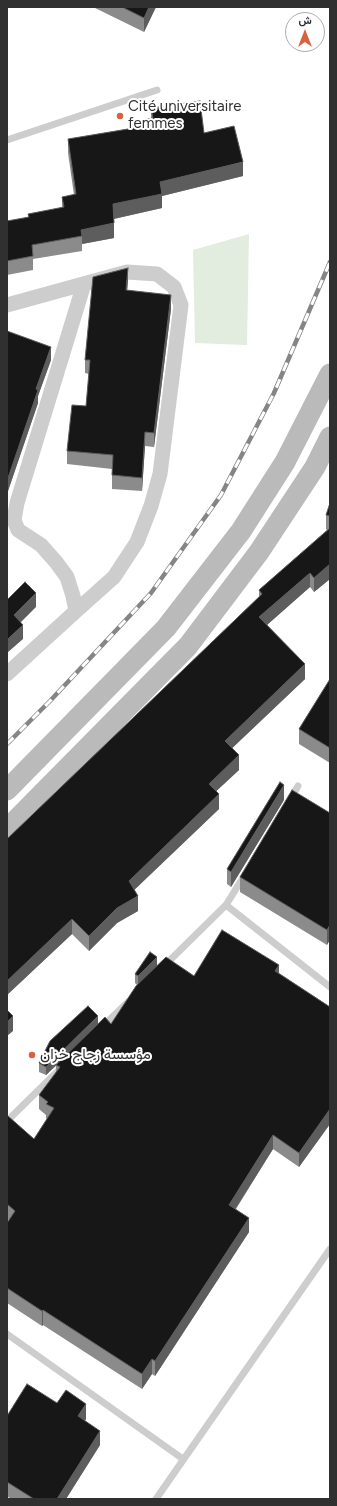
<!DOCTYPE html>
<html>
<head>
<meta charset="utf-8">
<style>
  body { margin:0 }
  #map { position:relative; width:337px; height:1506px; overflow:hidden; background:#fff; font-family:Figtree,Vazirmatn,sans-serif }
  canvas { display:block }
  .frame { position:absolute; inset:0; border:8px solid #303030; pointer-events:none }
  .north { position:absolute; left:285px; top:12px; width:40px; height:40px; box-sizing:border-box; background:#fff; border:1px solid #acacac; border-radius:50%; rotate:0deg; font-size:11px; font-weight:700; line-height:16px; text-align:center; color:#303030 }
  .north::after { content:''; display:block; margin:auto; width:14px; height:18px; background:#d86140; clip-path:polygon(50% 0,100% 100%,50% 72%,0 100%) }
</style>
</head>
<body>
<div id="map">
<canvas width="337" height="1506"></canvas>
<div class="frame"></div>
<div class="north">ش</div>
</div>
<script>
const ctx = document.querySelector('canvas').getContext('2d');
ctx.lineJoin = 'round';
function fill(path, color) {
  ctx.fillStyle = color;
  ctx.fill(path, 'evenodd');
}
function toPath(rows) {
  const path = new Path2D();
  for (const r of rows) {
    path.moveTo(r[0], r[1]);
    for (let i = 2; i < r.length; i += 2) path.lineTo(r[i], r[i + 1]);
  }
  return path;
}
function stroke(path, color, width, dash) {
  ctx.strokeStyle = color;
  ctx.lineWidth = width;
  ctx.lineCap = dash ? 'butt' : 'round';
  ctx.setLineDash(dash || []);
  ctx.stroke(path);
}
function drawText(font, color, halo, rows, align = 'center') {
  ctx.font = font + ' Figtree,Vazirmatn,sans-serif';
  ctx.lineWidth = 4;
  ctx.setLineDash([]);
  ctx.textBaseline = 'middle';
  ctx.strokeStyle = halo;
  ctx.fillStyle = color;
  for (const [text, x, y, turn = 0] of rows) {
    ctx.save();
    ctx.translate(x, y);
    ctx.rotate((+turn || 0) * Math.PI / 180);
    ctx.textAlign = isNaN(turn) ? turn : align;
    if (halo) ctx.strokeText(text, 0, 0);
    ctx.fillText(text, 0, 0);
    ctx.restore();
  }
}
fill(toPath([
  [249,234,247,345,195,343,193,250]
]), '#e2ecdf');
stroke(toPath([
  [7,140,157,90],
  [291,798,298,786],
  [226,905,330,987],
  [164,966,226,905,244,876],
  [103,1026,128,1002],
  [7,1121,60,1069],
  [7,1334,183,1459],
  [156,1499,330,1249]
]), '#cdcdcd', 7);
stroke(toPath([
  [7,305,127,272,157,274,174,287,181,305,160,474,151,506,137,542,114,577,76,611,7,674],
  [76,611,73,596,67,577,56,562,41,545,18,530,14,520,17,503,84,284]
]), '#cdcdcd', 15);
stroke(toPath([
  [7,790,166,628,241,531,285,462,330,374],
  [7,829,188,646,259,552,315,467,330,437]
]), '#bababa', 21);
const rail = toPath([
  [7,744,50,701,151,593,221,495,274,393,330,262]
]);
stroke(rail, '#858585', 4.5);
stroke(rail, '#fff', 3, [9]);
fill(toPath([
  [93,7,156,7,144,32],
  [151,108,204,133,243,176,162,196,162,208,114,219,114,238,82,244,82,251,33,259,33,270,7,275,7,221,28,218,28,214,62,208,62,197,74,195,68,153,68,139,133,128,133,121,151,119],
  [128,281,127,290,171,309,154,447,145,446,142,491,112,489,112,469,67,464,67,451,86,406,89,374,85,373,85,360],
  [7,331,51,360,38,396,38,403,8,491,7,491],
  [330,503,330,579,314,592,310,587,267,625,305,679,232,748,239,770,216,791,219,809,134,890,138,911,117,923,89,951,72,934,7,995,7,839,259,597,259,590,327,530,326,529,326,515],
  [330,679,330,763,299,744,299,729],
  [284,800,231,887,227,884,227,869],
  [330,813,327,945,240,892,240,877],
  [157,965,194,976,279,973,330,1007,330,1124,299,1167,273,1149,236,1209,249,1232,155,1376,152,1374,142,1389,43,1325,42,1326,7,1303,7,1223,9,1220,7,1219,7,1117,34,1139,47,1119,46,1118,46,1115,39,1109,39,1095,56,1072,56,1066,46,1075,39,1072,39,1063,98,1024,111,1024,137,985,135,983,135,974],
  [57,1403,86,1419,85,1421,100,1445,66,1499,11,1499,7,1496,7,1416]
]), '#8b8b8b');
fill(toPath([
  [149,7,156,7,144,32,144,18],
  [243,162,243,176,162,196,162,208,113,219,113,204,160,182],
  [114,223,114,238,82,244,82,236,81,230],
  [128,268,128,281,126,303,126,290],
  [171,295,171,309,154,447,154,433],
  [51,347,51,360,38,396,38,403,8,491,8,478,36,389],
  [145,432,145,446,142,491,142,478],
  [330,564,330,579,314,592,314,578],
  [310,573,310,587,259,632,259,617],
  [36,593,36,607,14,629,14,615],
  [23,625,23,639,7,653,7,640],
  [305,664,305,679,225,755,225,741],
  [239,755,239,770,209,798,209,784],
  [284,785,284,800,231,887,231,872],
  [219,794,219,809,129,895,129,881],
  [138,896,138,911,117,923,89,951,89,936,117,908],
  [72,919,72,934,7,995,7,981],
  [330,925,330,940,327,945,327,930],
  [157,957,157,966,138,985,138,976],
  [279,965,279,979,275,971],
  [13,1016,13,1031,7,1036,7,1022],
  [98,1016,98,1024,46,1075,46,1067],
  [330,1109,330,1124,299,1167,299,1153],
  [273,1135,273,1149,229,1219,229,1205],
  [249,1218,249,1232,155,1376,155,1361],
  [43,1310,43,1325,42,1326,42,1311],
  [152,1359,152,1374,142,1389,142,1374],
  [86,1404,86,1419,78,1431,78,1416],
  [100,1431,100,1445,66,1499,57,1499]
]), '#5d5d5d');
const building = toPath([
  [122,7,149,7,144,18,122,7],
  [200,101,204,133,234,126,243,162,160,182,162,194,113,204,114,223,81,230,82,236,32,245,33,256,7,261,7,221,29,217,28,214,64,207,62,197,76,194,68,139,134,128,133,121,153,118,151,108,200,101],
  [128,268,126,290,171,295,154,433,145,432,142,478,112,475,113,455,67,451,72,405,86,406,90,360,85,360,93,277,128,268],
  [7,331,51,347,36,389,38,390,8,478,7,478,7,331],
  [330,503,330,516,326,515,330,503],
  [330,528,330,564,314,578,310,573,259,617,305,664,225,741,239,755,209,784,219,794,129,881,138,896,117,908,89,936,72,919,7,981,7,839,262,594,259,590,330,528],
  [25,582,36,593,14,615,23,625,7,640,7,600,25,582],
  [330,679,330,748,299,729,330,679],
  [280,782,284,785,231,872,227,869,280,782],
  [292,790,330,813,330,925,327,930,240,877,292,790],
  [222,930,279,965,275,971,330,1007,330,1109,299,1153,273,1135,229,1205,249,1218,155,1361,152,1359,142,1374,43,1310,42,1311,7,1288,7,1223,15,1211,7,1204,7,1117,8,1116,34,1139,54,1108,46,1104,48,1102,39,1095,60,1067,56,1065,105,1017,111,1024,136,986,166,957,194,976,222,930],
  [150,952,157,957,138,976,135,974,150,952],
  [88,1006,98,1016,46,1067,39,1063,50,1041,88,1006],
  [7,1010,13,1016,7,1022,7,1010],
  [27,1384,57,1403,66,1390,86,1404,78,1416,100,1431,57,1499,34,1499,7,1482,7,1416,27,1384]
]);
fill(building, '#171717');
stroke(building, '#5d5d5d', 1);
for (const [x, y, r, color] of [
  [120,116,4,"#d86140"],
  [32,1055,4,"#d86140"]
]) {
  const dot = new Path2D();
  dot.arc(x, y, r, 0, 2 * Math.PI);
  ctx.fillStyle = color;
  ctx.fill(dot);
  stroke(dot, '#fff', 1.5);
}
drawText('15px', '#303030', '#fff', [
  ["Cité universitaire",128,107],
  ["femmes",128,124],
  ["مؤسسة زجاج خزان",40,1055]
], 'left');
</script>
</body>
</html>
